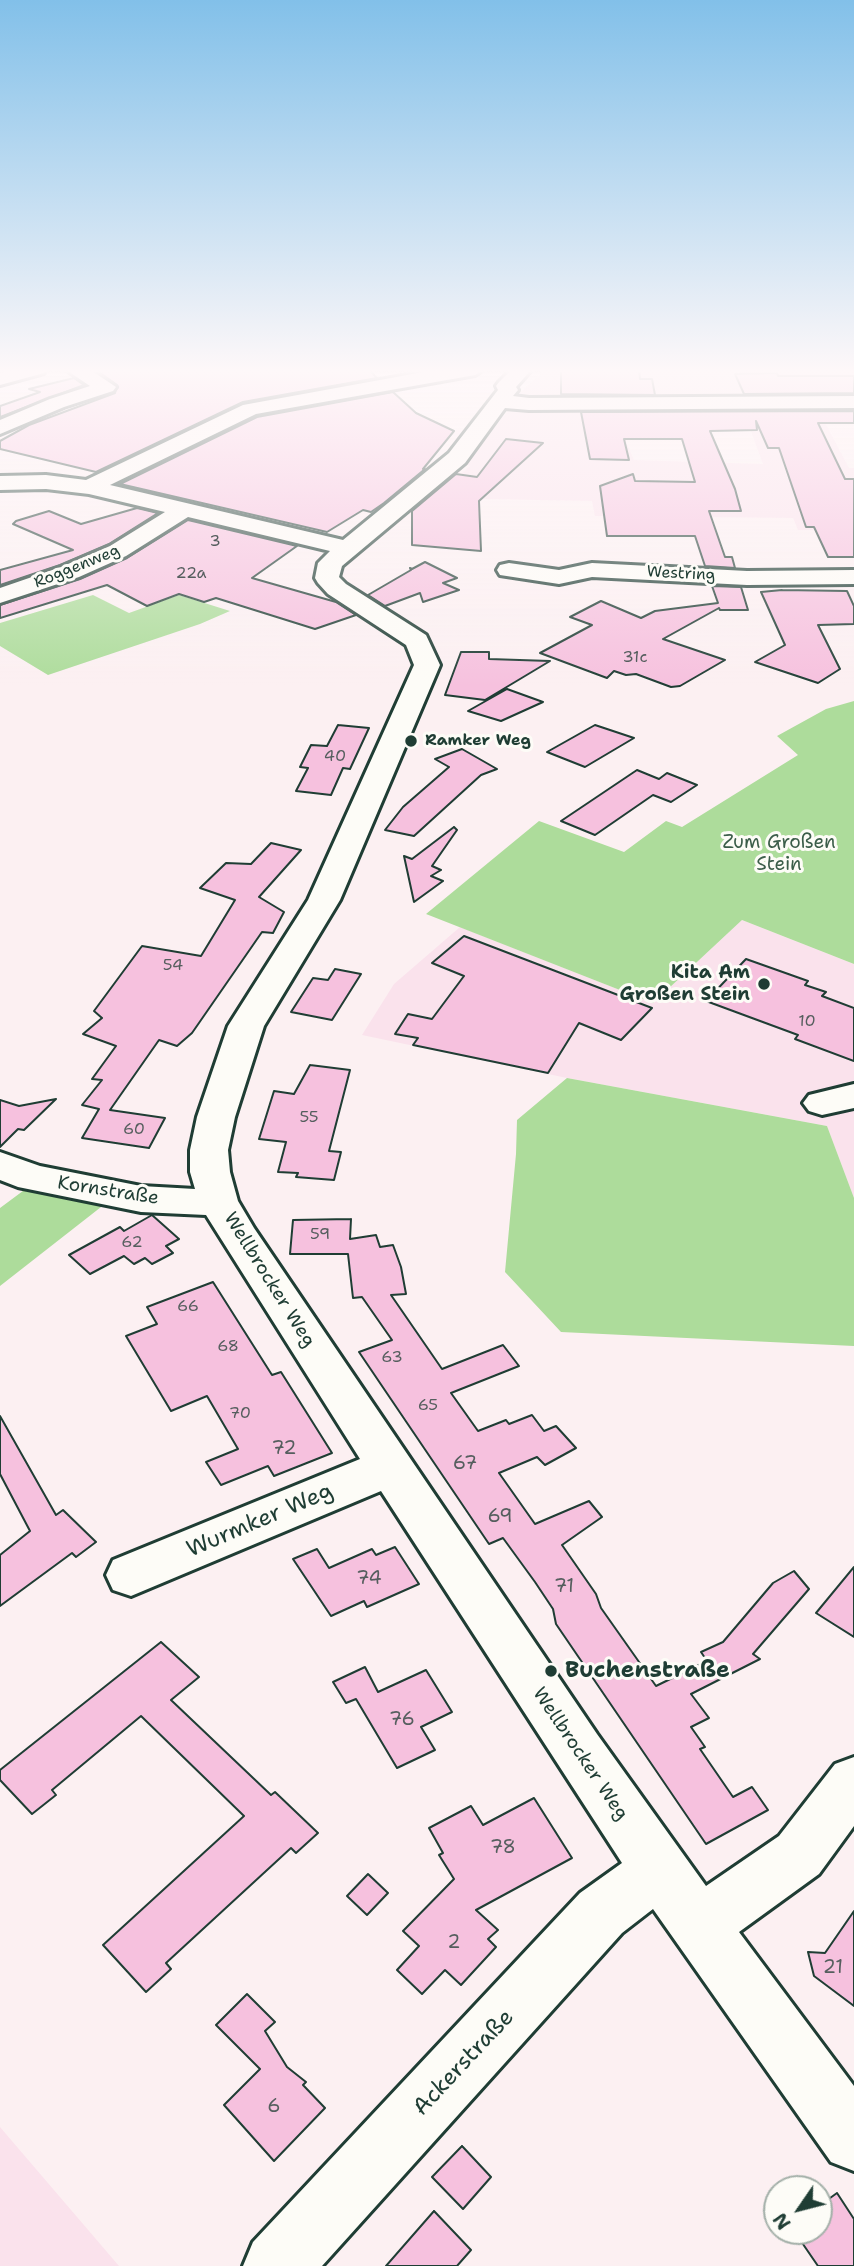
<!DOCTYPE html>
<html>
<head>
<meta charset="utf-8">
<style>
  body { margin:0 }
  #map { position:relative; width:854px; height:2266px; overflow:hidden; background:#fcf0f2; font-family:"Shantell Sans",sans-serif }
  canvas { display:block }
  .north { position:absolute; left:763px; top:2175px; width:70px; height:70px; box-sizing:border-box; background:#fdfcf7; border:2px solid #a4b0a9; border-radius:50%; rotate:235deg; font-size:19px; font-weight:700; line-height:28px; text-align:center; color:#1f3d34 }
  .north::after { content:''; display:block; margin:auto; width:24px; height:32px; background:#1f3d34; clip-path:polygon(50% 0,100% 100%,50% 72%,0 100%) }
</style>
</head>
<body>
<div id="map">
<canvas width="854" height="2266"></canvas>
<div class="north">N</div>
</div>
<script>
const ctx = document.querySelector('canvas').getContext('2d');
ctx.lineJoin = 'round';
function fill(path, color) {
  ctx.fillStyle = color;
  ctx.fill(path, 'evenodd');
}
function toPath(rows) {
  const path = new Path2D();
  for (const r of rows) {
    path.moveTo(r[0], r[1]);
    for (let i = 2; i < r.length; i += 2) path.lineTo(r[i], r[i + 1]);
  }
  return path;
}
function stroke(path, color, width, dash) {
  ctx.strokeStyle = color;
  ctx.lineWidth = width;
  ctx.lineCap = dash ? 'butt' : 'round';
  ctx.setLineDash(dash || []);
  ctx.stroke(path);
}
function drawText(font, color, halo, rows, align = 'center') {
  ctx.font = font + ' "Shantell Sans",sans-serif';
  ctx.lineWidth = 6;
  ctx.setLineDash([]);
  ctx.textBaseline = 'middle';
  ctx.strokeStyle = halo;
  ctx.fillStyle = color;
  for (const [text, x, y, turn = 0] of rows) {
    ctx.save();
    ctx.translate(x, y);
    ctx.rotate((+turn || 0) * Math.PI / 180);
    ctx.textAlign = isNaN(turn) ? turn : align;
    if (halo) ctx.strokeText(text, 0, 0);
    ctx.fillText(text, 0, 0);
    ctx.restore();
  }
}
fill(toPath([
  [541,369,854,369,854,398,516,396,541,374],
  [744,406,817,407,849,468,854,468,854,530,798,530,793,518,595,516,592,501,434,498,470,466,466,465,508,410,591,408,598,437,624,437,634,460,763,464,747,421],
  [742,920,854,964,854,1083,844,1086,854,1091,854,1198,827,1126,567,1078,362,1035,394,984,460,927,653,1003],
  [0,2127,119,2266,0,2266]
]), '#fae2ec');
fill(toPath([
  [93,595,129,613,179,595,230,611,200,624,48,675,0,646,0,623],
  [854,701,854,964,742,920,653,1003,426,914,539,821,624,852,666,821,682,827,798,755,777,736,826,709],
  [567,1078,827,1126,854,1198,854,1346,561,1332,505,1272,516,1154,517,1120],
  [31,1185,110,1200,0,1286,0,1208]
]), '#addc9b');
const building = toPath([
  [112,369,368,369,377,378,243,402,96,472,0,449,0,441,29,425,115,393,117,385,99,372,112,369],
  [561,369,639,369,640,379,652,379,655,395,561,394,561,369],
  [777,373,778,376,854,376,854,393,744,394,735,374,777,373],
  [74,378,84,385,0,417,0,406,40,392,29,389,74,378],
  [393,392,416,413,454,431,423,469,425,469,384,503,371,512,363,510,327,532,120,484,257,417,393,392],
  [854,411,854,423,818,423,845,479,854,479,854,557,828,557,814,527,806,527,779,448,768,448,756,421,757,430,710,431,735,489,741,511,709,511,725,557,732,557,735,568,705,566,695,536,607,536,600,486,633,474,635,481,695,482,682,439,624,439,629,460,590,459,581,412,854,411],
  [506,439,543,443,479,501,481,551,412,545,412,511,456,474,477,477,506,439],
  [137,508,158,513,109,544,60,565,0,585,0,570,73,550,13,524,16,521,49,511,81,524,137,508],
  [188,520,297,546,252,578,336,602,356,615,315,629,216,598,204,602,179,594,147,606,107,585,0,618,0,605,80,579,127,558,188,520],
  [425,562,457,578,443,583,459,590,423,602,420,593,385,606,368,595,411,570,410,568,412,569,425,562],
  [712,586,741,587,748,610,720,610,719,608,663,639,725,660,680,686,671,687,636,674,626,675,614,671,607,678,540,653,592,625,570,617,601,601,641,618,655,611,718,603,712,586],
  [782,590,847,591,854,606,854,624,818,625,840,669,818,683,755,662,785,645,761,592,782,590],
  [461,652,489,652,489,659,550,661,485,700,445,695,461,652],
  [507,689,543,702,501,721,468,711,507,689],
  [338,725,369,728,350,769,343,768,331,795,296,791,308,768,300,767,311,745,327,746,338,725],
  [595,725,634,738,585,767,547,752,595,725],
  [462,749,497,769,481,775,414,836,385,830,403,807,449,767,435,759,462,749],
  [637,770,659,779,667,773,697,785,671,802,653,795,595,835,561,821,637,770],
  [454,827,457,830,432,866,441,870,431,876,443,881,414,902,404,856,412,859,454,827],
  [271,843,301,850,259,897,284,912,273,933,262,932,192,1033,177,1046,159,1040,110,1110,165,1118,149,1148,82,1138,99,1109,82,1105,102,1080,92,1079,116,1046,83,1034,102,1018,94,1011,142,946,201,956,235,900,200,888,226,863,251,864,271,843],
  [464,936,652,1008,621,1040,579,1023,548,1073,413,1045,418,1038,395,1034,408,1014,432,1019,464,976,432,963,464,936],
  [746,959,808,981,805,985,826,992,822,996,854,1008,854,1061,795,1039,798,1035,706,1001,746,959],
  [335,969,361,974,332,1020,291,1012,313,978,328,980,335,969],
  [310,1065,350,1070,329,1151,341,1152,334,1180,296,1177,298,1173,278,1172,286,1142,259,1139,274,1091,294,1094,310,1065],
  [56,1099,24,1130,18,1129,0,1147,0,1100,19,1106,56,1099],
  [152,1215,179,1239,166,1246,173,1253,152,1264,145,1258,134,1264,124,1256,90,1274,69,1255,120,1227,124,1231,152,1215],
  [351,1219,350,1239,376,1235,380,1247,393,1245,401,1267,406,1294,391,1295,442,1369,503,1345,519,1366,451,1393,478,1431,506,1420,509,1424,532,1415,544,1431,556,1426,576,1448,545,1465,537,1457,499,1473,535,1524,589,1501,602,1517,562,1545,596,1594,601,1608,656,1686,707,1661,701,1652,723,1642,773,1583,794,1571,809,1589,753,1654,760,1659,691,1694,709,1718,691,1727,705,1747,700,1749,733,1797,752,1787,768,1810,706,1844,556,1624,553,1609,535,1582,503,1538,489,1544,359,1352,392,1340,362,1297,353,1298,348,1254,290,1254,293,1220,351,1219],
  [213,1282,272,1375,281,1372,332,1453,274,1476,268,1466,221,1485,206,1462,238,1449,207,1396,171,1411,126,1336,157,1324,147,1307,213,1282],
  [0,1416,56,1515,63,1510,96,1542,76,1557,72,1553,0,1606,0,1555,30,1531,0,1474,0,1416],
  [395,1547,419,1584,367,1607,364,1601,331,1616,293,1559,317,1549,329,1568,372,1549,376,1555,395,1547],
  [854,1567,854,1637,816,1613,854,1567],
  [161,1642,199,1677,171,1700,271,1795,275,1792,318,1833,296,1853,291,1848,166,1963,171,1969,146,1992,103,1945,244,1816,141,1716,52,1790,56,1795,32,1814,0,1780,0,1770,161,1642],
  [365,1667,378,1692,426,1670,452,1712,421,1727,435,1750,397,1768,356,1699,346,1703,333,1682,365,1667],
  [534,1798,572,1858,476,1910,498,1930,488,1939,496,1947,461,1985,445,1970,422,1994,397,1970,419,1946,403,1931,454,1879,439,1855,443,1853,429,1828,471,1806,483,1825,534,1798],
  [368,1874,388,1893,367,1915,347,1896,368,1874],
  [854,1911,854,2006,814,1976,808,1952,825,1953,854,1911],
  [247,1994,275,2022,265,2031,287,2067,306,2082,303,2085,325,2108,274,2161,224,2105,260,2069,216,2025,247,1994],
  [462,2146,491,2177,463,2209,432,2177,462,2146],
  [837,2193,854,2219,854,2266,818,2266,794,2231,819,2231,819,2206,837,2193],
  [434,2211,471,2250,457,2266,386,2266,434,2211]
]);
fill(building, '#f6c1de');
stroke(building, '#1f3d34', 2);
const minor = toPath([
  [14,369,46,369,44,373,0,385,0,373,14,369],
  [65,369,89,369,116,387,113,391,64,407,0,434,0,420,50,399,90,386,65,369],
  [440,369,484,369,475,375,256,414,110,485,343,540,449,453,498,390,496,386,499,382,512,369,532,369,516,387,518,390,513,396,529,398,854,396,854,408,529,410,505,408,465,463,342,566,339,577,346,584,426,635,440,665,340,900,264,1026,235,1117,228,1150,230,1172,238,1201,254,1228,597,1734,706,1886,779,1836,835,1764,854,1757,854,1826,819,1874,739,1932,854,2086,854,2171,831,2162,653,1909,622,1933,322,2266,243,2266,253,2242,580,1893,622,1863,381,1491,131,1596,113,1590,106,1575,113,1560,360,1459,206,1215,141,1212,18,1187,0,1180,0,1152,40,1166,141,1186,195,1189,190,1172,190,1150,197,1117,228,1026,308,900,414,665,406,645,328,594,318,583,315,578,318,563,330,551,188,517,126,556,79,577,0,603,0,588,61,567,110,546,165,512,89,494,46,489,0,490,0,476,46,475,86,480,243,405,440,369],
  [509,563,559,570,592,563,747,571,854,570,854,584,747,585,592,577,559,584,500,575,497,570,500,565,509,563],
  [854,1084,854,1108,822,1115,809,1111,803,1103,809,1095,854,1084]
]);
stroke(minor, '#1f3d34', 6);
fill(minor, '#fdfcf7');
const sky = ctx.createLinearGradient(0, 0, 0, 687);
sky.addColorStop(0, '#82c0e9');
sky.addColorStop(0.54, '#fef8f9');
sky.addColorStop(1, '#fef8f900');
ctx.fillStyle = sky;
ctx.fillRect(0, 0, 854, 687);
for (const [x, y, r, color] of [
  [411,741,7,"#1f3d34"],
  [764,984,7,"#1f3d34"],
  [551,1671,7,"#1f3d34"]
]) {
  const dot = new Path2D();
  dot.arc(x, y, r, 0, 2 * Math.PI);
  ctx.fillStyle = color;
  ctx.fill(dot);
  stroke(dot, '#fdfcf7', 2.5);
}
drawText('16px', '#555e5e', null, [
  ["3",215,542],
  ["22a",191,574],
  ["31c",635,658],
  ["40",335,757],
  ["54",173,966],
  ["10",807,1022],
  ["55",309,1118],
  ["60",134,1130],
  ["59",320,1235],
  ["62",132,1243],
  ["66",188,1307],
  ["68",228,1347],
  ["63",392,1358],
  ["65",428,1406],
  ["70",240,1414]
]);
drawText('16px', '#1f3d34', '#fdfcf7', [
  ["Roggenweg",77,567,-22],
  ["Westring",681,574,3]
]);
drawText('bold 16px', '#1f3d34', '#fdfcf7', [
  ["Ramker Weg",425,741]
], 'left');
drawText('19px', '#3b5d49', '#fdfcf7', [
  ["Zum Großen",779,843],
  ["Stein",779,865]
]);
drawText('bold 19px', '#1f3d34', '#fdfcf7', [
  ["Kita Am",750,973],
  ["Großen Stein",750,995]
], 'right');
drawText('19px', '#1f3d34', '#fdfcf7', [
  ["Kornstraße",108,1191,9],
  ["Wellbrocker Weg",269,1280,58],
  ["Wellbrocker Weg",580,1754,56]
]);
drawText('19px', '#555e5e', null, [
  ["72",284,1449],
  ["67",465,1464],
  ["69",500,1517],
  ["74",369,1579],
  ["71",564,1587],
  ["76",402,1720],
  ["78",503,1848],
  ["2",454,1943],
  ["21",833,1968],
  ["6",274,2107]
]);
drawText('23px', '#1f3d34', '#fdfcf7', [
  ["Wurmker Weg",260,1521,-23],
  ["Ackerstraße",464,2063,-47]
]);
drawText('bold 23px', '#1f3d34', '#fdfcf7', [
  ["Buchenstraße",565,1671]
], 'left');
</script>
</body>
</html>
